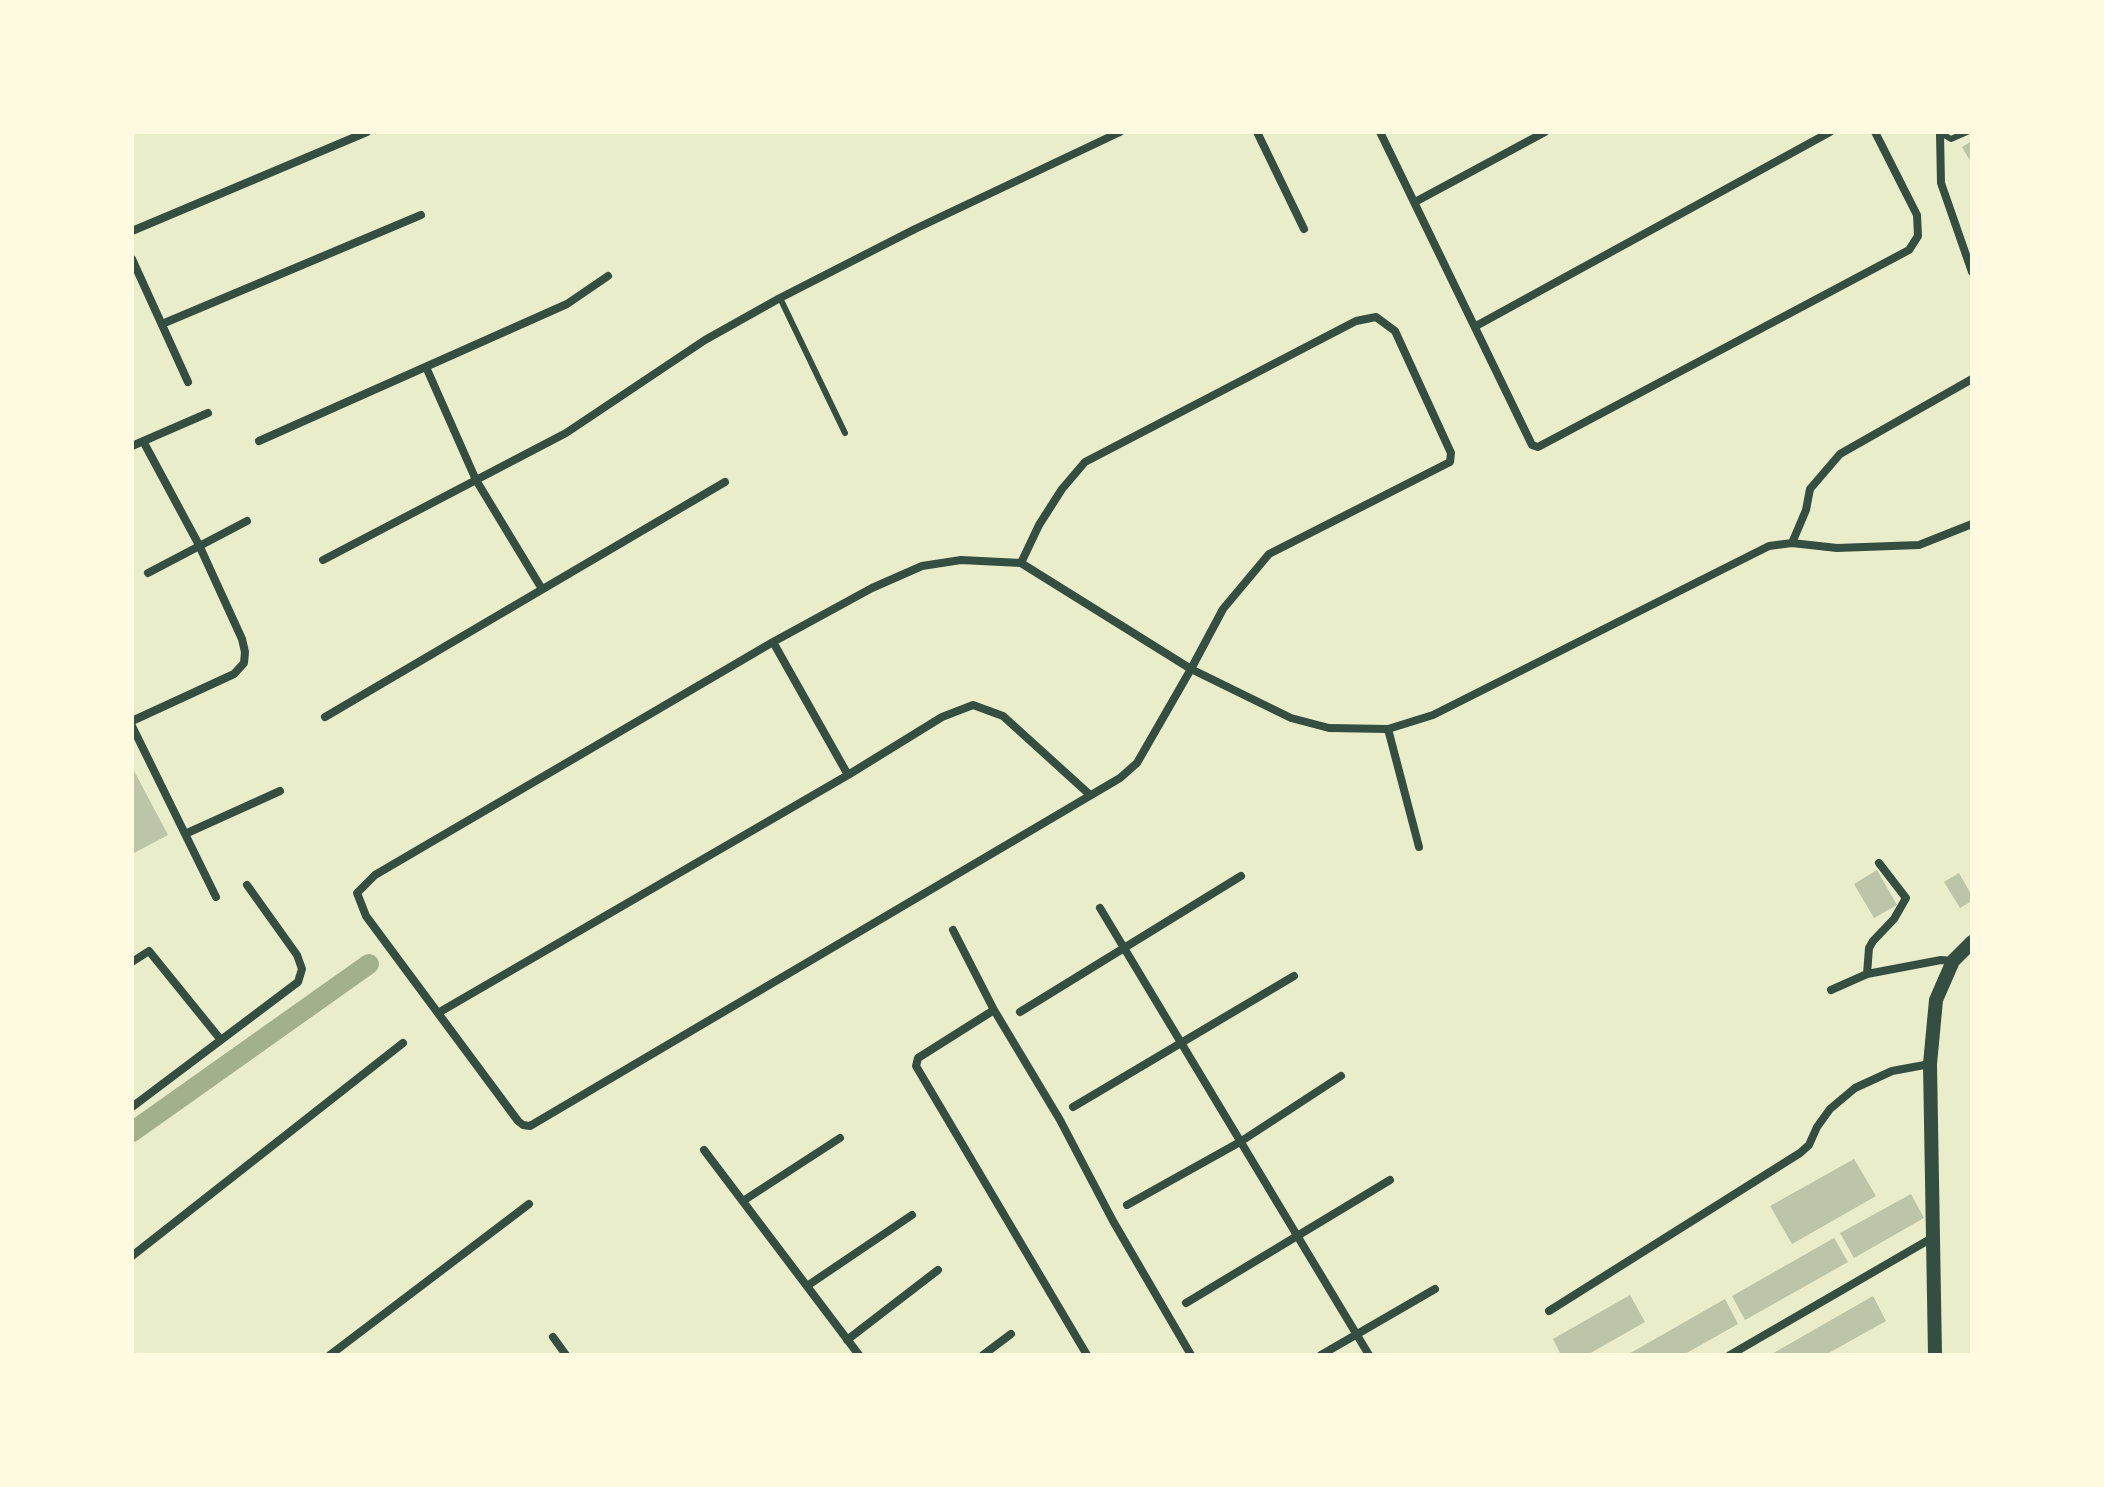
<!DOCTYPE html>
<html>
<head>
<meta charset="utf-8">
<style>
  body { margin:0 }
  #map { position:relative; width:2104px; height:1487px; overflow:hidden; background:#e9edc9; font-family:Commissioner,sans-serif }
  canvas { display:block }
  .frame { position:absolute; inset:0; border:134px solid #fefae0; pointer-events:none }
</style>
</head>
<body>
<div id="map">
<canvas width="2104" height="1487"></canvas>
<div class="frame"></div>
</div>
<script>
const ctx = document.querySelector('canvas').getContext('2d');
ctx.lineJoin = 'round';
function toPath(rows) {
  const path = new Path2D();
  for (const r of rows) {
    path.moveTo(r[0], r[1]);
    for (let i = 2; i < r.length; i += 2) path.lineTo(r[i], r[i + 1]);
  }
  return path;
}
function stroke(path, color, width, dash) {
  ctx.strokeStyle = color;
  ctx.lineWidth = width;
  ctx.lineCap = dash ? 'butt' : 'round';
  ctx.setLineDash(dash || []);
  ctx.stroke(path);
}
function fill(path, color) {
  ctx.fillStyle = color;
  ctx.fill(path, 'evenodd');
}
stroke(toPath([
  [132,1132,369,964]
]), '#a3b18a', 20);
fill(toPath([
  [1972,141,1972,164,1962,147],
  [132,767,168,835,134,853,132,849],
  [1877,870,1897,905,1874,918,1854,884],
  [1959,873,1972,896,1972,901,1960,908,1944,882],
  [1854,1159,1876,1196,1792,1244,1770,1206],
  [1911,1194,1924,1218,1854,1258,1840,1233],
  [1834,1238,1848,1262,1745,1320,1732,1296],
  [1630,1295,1645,1322,1587,1355,1561,1355,1553,1339],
  [1873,1296,1886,1321,1825,1355,1770,1355],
  [1725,1299,1738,1324,1683,1355,1627,1355]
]), '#bcc5a7');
stroke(toPath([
  [1939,132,1951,139,1967,132],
  [780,298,845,433]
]), '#344e41', 6);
stroke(toPath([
  [1257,132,1304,229],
  [1380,132,1532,445,1538,447,1909,250,1918,236,1917,215,1875,132],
  [1940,134,1941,183,1972,272],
  [1415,202,1545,132],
  [132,231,367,132],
  [132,259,188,382],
  [162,324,421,215],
  [1476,326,1830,132],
  [426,367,476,480,542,589],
  [259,441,567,304,608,276],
  [132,446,208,413],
  [1792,543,1806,510,1810,489,1840,454,1972,379],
  [323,560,566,433,705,340,780,298,915,229,1120,132],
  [1021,563,1039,525,1062,489,1085,462,1356,321,1376,317,1395,331,1451,453,1450,462,1269,554,1223,609,1191,669,1137,763,1120,778,530,1126,523,1125,518,1121,366,916,357,893,375,875,773,642,872,588,922,566,961,560,1021,563,1191,669,1291,718,1329,728,1388,729,1433,715,1769,546,1792,543,1837,548,1919,545,1972,524],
  [148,573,247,521],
  [773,642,848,775],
  [325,717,725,482],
  [132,721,234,674,244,663,245,652,242,639,199,545,143,441],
  [132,726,216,897],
  [1388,729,1419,847],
  [185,834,280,791],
  [1100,908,1369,1355],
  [953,930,994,1010],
  [132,962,149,951,221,1040],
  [1867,974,1869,948,1873,941,1894,919,1906,898,1879,863],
  [1831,990,1867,974,1941,960,1953,961],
  [1020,1012,1241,876],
  [438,1013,848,775,942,717,973,705,1003,716,1089,794],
  [132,1107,298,982,302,969,297,955,247,885],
  [1073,1107,1294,976],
  [704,1150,859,1355],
  [743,1201,840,1138],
  [1127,1205,1240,1142,1341,1076],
  [132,1256,403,1043],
  [807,1286,912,1215],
  [1186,1303,1390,1180],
  [1549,1311,1800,1153,1809,1145,1817,1127,1830,1109,1855,1088,1892,1071,1930,1064],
  [553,1337,566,1355],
  [847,1340,938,1270],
  [330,1355,529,1204],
  [983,1355,1011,1334],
  [1087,1355,916,1066,918,1058,994,1010,1060,1120,1113,1221,1191,1355],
  [1321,1355,1435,1289],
  [1730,1355,1932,1238]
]), '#344e41', 8);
stroke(toPath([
  [1935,1355,1930,1064,1936,1000,1953,961,1972,942]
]), '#344e41', 14);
</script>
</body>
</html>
